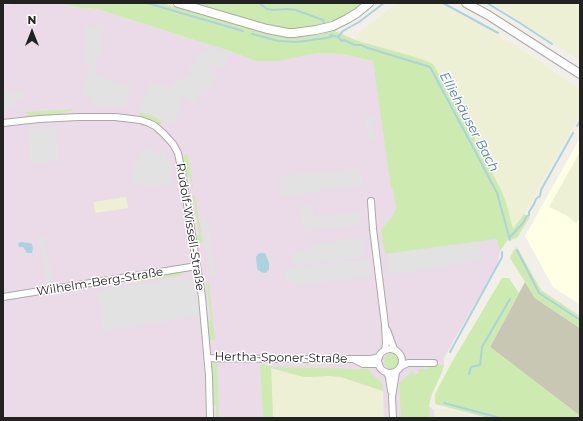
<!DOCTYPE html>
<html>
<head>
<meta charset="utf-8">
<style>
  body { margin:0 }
  #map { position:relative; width:583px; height:421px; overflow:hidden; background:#f2efe9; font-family:Montserrat,sans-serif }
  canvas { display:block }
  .frame { position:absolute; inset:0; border:4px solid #222; pointer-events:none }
  .north { position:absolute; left:12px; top:12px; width:40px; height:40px; -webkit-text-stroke:3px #fff; paint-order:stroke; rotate:0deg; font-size:11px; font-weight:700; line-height:16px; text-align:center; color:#222 }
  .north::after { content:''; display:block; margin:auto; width:14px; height:18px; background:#222; clip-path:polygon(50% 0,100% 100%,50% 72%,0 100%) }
</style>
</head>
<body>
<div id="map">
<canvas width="583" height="421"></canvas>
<div class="frame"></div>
<div class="north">N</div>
</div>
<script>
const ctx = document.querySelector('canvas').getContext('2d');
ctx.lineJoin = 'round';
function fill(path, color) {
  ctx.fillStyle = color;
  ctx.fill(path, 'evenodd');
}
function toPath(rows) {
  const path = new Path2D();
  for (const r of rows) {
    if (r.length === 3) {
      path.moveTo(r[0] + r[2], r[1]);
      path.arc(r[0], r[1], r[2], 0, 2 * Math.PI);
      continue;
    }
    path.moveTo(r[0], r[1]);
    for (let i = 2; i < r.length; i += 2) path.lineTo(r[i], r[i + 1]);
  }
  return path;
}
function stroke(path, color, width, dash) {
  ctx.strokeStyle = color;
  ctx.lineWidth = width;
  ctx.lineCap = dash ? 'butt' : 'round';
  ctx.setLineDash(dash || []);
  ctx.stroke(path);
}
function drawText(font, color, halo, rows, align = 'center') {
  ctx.font = font + ' Montserrat,sans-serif';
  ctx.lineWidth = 3;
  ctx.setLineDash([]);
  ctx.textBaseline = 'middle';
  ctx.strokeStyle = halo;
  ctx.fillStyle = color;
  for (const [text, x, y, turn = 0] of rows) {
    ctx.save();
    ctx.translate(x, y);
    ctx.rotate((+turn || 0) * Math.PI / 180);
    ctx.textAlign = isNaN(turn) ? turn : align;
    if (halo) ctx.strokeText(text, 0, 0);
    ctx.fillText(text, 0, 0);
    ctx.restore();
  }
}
fill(toPath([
  [21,3,60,3,82,8,97,9,232,52,255,61,323,53,341,54,373,61,487,212,500,251,498,263,444,358,444,365,442,372,431,396,429,406,434,410,444,409,477,418,3,418,3,5]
]), '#ebdbe8');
fill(toPath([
  [580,138,580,305,553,287,525,236]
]), '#ffffe5');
fill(toPath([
  [525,282,535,298,580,328,580,416,490,347]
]), '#c7c7b4');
fill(toPath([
  [397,3,440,3,515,45,580,89,580,115,524,214,513,230,506,202,501,190,457,104,433,64,427,61,415,57,355,40,360,32],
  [492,3,580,3,580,57,578,58,573,56],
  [580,152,580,218,576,223,566,215,549,207],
  [126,197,128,208,95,213,94,202],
  [271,368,300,376,307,377,328,376,341,377,383,391,384,418,273,418],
  [444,409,477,418,434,418,434,410]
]), '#eef0d5');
fill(toPath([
  [58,3,162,3,271,34,286,37,300,37,318,35,333,30,355,40,415,57,427,61,433,64,457,104,501,190,506,202,513,229,524,214,530,217,517,238,507,241,500,251,496,239,385,254,381,230,393,215,396,208,393,188,391,188,373,61,341,54,323,53,306,55,279,61,255,61,232,52,97,9,82,8],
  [191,3,363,3,351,12,337,19,323,24,309,28,290,29,258,23],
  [72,109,72,111,63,112,63,114,28,117,27,115,26,112],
  [139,112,155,117,163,122,158,125,140,117],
  [187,154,189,161,193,188,192,188,189,174,186,175,183,156],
  [193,196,195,196,203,243,197,243,196,236,199,235],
  [517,247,541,290,580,316,580,328,535,298,510,258,513,251],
  [182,272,182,275,136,282,135,280],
  [502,278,509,278,519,293,490,347,580,416,580,418,488,418,435,404,435,395,438,388,452,362],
  [206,283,209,283,215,340,210,340,208,321,211,320],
  [392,361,8],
  [217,361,219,418,216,417,216,405,214,405,212,368,212,364],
  [260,364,271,367,368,369,374,376,382,383,383,391,341,377,328,376,307,377,300,376,271,368,273,418,263,418],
  [442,365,444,365,442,372,431,396,429,406,430,418,401,418,399,383,403,380,413,370,413,374,419,374,419,369,429,369,429,366]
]), '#cdebb0');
fill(toPath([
  [84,26,102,26,102,58,96,58,96,76,131,87,125,108,91,106,93,98,82,95,82,89,90,67,89,63,84,63],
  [207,47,229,53,224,69,208,64,207,67,217,77,192,103,184,96,177,118,171,125,159,117,140,110,149,82,171,88,172,84,191,75,187,69,195,65,199,51,205,53],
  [9,89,11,94,24,90,26,98,16,101,15,100,13,101,14,106,3,109,3,91],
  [367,115,373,117,373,126,375,139,369,140,366,122],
  [57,128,58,161,30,163,29,130],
  [156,149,157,155,159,155,163,150,169,156,165,161,166,162,171,161,174,169,169,170,172,178,173,184,145,188,144,182,131,184,133,165,136,159,140,157,140,151],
  [360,167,363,185,281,196,279,177],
  [312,205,314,217,359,211,361,224,304,232,300,207],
  [207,217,216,276,210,276,201,218],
  [44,235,52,282,46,283,38,236],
  [363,238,365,257,339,260,339,262,350,261,351,262,369,260,371,276,294,286,293,280,286,281,285,269,333,263,332,261,293,266,291,252,313,249,313,244],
  [479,242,482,261,449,265,449,267,389,274,386,254],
  [185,277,195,285,199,316,103,331,97,291],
  [270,362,335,362,332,365,311,365,273,364]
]), '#e2e2e2');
fill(toPath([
  [20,242,29,243,32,244,33,249,32,253,27,253,23,247,19,247,18,244],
  [260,253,265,253,269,263,269,269,267,272,265,273,261,272,258,270,257,268,256,257,258,254]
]), '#aad3df');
stroke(toPath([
  [147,3,243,31],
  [259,3,267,9,273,10,288,9,296,10,323,20,324,23],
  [443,3,498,33],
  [487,3,520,23,552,44],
  [252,34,279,41,297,42,327,38,333,36],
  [330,35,338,37,342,41,344,40,355,45,361,45,368,48,430,67,474,149,497,193,510,240],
  [338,37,343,31,359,22,384,3],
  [577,126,580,121],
  [510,237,524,222,526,217,529,215,529,212,534,204,536,199,540,196,541,190,573,133],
  [517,250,539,293,580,320],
  [450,352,502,257,502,252],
  [469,374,471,367,480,365,482,347,510,299],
  [444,403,500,418]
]), '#aad3df', 2);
const minor = toPath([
  [3,123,39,119,78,117,115,117,140,120,149,123,155,126,164,134,173,144,178,153,182,173,202,297,209,376,210,418],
  [371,201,373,229,385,325,386,343,385,350],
  [3,297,197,266],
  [387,330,394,349],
  [390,361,12],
  [208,358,281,359,371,359,379,357],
  [355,360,363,364,379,364],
  [402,366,408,363,434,363],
  [387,373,389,377,391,391],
  [393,418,392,397,396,372]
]);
const tertiary = toPath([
  [178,3,267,29,288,33,294,33,316,30,333,26,347,19,357,13,369,3],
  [466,3,488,15,580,74]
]);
stroke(minor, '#a9a9a9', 8);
stroke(tertiary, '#a9a9a9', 10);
stroke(minor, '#fff', 6);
stroke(tertiary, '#fff', 8);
drawText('12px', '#222', '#fff', [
  ["Rudolf-Wissell-Straße",190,227,81],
  ["Wilhelm-Berg-Straße",100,282,-9],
  ["Hertha-Sponer-Straße",281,358,1]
]);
drawText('italic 13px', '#4a7aab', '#fff', [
  ["Elliehäuser Bach",469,122,62]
]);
</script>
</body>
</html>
